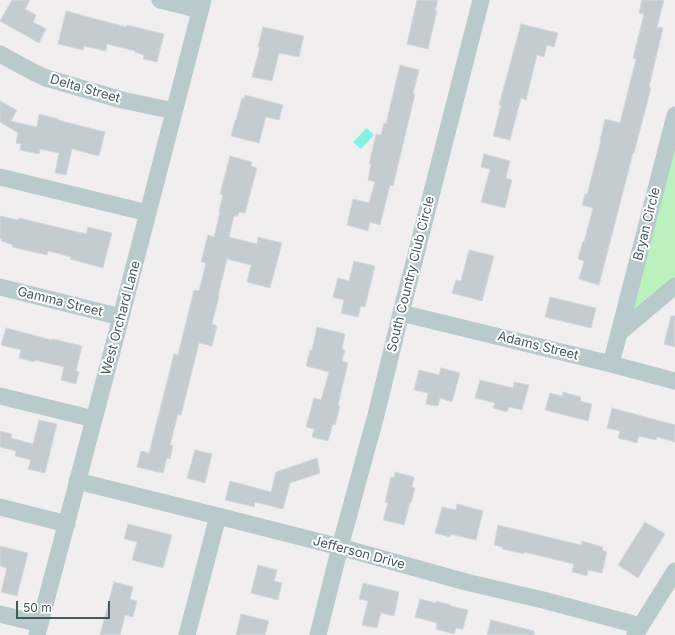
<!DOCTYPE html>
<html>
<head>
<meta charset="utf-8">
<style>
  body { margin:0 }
  #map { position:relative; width:675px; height:635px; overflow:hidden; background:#f1eeef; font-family:Inter,sans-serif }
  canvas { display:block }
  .scale { position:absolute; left:16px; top:601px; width:94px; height:18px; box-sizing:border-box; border:2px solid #465a5d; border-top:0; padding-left:5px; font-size:12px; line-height:14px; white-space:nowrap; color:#465a5d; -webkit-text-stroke:3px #fff; paint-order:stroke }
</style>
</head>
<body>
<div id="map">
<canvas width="675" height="635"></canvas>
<div class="scale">50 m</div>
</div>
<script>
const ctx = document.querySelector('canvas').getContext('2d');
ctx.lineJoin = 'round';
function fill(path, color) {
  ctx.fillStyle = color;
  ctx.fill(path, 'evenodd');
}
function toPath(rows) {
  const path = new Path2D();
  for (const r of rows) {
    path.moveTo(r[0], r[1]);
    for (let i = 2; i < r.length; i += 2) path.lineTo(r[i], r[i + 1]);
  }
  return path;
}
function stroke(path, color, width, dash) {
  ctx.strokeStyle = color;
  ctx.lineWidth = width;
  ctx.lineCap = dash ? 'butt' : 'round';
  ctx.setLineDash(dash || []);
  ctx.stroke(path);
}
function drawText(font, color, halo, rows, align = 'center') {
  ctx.font = font + ' Inter,sans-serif';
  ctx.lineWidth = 4;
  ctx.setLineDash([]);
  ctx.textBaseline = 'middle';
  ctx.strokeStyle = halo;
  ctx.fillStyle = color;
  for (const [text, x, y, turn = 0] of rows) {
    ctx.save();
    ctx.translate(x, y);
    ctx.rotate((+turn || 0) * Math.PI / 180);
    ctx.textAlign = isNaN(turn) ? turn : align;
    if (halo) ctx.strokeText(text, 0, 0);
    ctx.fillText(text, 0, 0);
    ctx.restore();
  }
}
fill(toPath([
  [675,115,675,286,619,333]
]), '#bbf1bd');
fill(toPath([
  [367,128,374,135,361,149,353,142]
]), '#86f0e1');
const building = toPath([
  [12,0,30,0,25,9,36,15,33,22,46,29,39,43,0,21,12,0],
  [417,0,438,0,435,11,437,11,428,49,407,44,417,0],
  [642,0,664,0,657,27,663,28,649,87,651,88,634,153,633,153,599,285,579,279,584,261,578,259,583,241,584,242,593,208,582,205,585,194,587,195,601,140,600,140,605,119,620,123,636,59,633,58,644,14,639,13,642,0],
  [66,11,126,27,127,25,164,34,157,62,143,59,144,55,135,52,135,51,107,44,106,51,84,46,83,50,58,44,66,11],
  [521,24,558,33,554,47,547,45,544,57,537,55,526,100,521,98,510,140,493,136,501,105,499,105,521,24],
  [263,27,304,36,299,57,279,53,272,81,252,77,260,47,258,47,263,27],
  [400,65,419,70,413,94,415,94,393,186,390,185,380,225,370,222,368,231,347,225,353,199,369,203,375,182,368,180,371,164,369,164,376,134,381,135,384,123,386,124,400,65],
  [245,95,283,105,279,120,266,117,259,143,231,136,235,120,236,120,242,98,244,99,245,95],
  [0,101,17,110,11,121,37,127,39,114,58,119,58,120,105,132,99,156,72,149,66,175,55,173,59,153,40,149,39,154,20,150,21,144,16,143,18,133,0,122,0,101],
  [484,154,510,161,506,178,512,180,505,208,481,202,490,169,481,167,484,154],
  [230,156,252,162,251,166,257,168,245,213,239,212,238,216,234,216,229,237,257,244,258,237,282,243,270,288,247,282,251,265,227,259,218,296,219,296,212,324,217,326,212,346,199,343,181,415,178,414,170,445,173,446,170,459,167,458,163,473,137,467,141,451,149,453,174,354,178,355,194,290,199,291,206,263,201,262,208,235,214,237,220,212,219,211,223,195,220,194,230,156],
  [0,216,19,220,19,218,86,234,88,227,112,233,103,268,70,259,71,257,48,251,47,255,12,247,13,245,1,241,2,239,0,238,0,216],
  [469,250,494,256,482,301,452,293,456,280,461,281,469,250],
  [354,261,375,266,365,307,361,306,358,317,341,313,344,300,333,297,338,278,349,281,354,261],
  [550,297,596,308,591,328,545,317,550,297],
  [671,316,675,316,675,347,664,344,671,316],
  [317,327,345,334,342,349,345,350,342,361,348,363,338,405,340,406,335,425,333,424,328,441,312,437,314,429,306,427,314,398,321,400,329,372,306,366,310,350,312,350,317,327],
  [6,328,52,340,53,339,82,346,76,371,79,372,76,384,61,380,64,367,35,360,34,362,19,358,21,350,1,345,6,328],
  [441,368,460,373,452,402,440,398,438,406,426,404,428,393,414,390,419,370,439,375,441,368],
  [480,380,513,388,514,382,529,385,522,410,509,407,507,412,493,408,495,403,475,398,480,380],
  [563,392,581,397,580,401,592,404,588,421,545,410,550,393,562,396,563,392],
  [612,408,675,425,675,442,657,437,656,440,639,436,637,443,618,438,620,431,607,428,612,408],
  [39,420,57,424,45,473,28,469,31,460,15,456,16,451,0,447,0,431,12,434,11,438,33,444,39,420],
  [195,450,212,454,205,483,187,478,195,450],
  [317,458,320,473,290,483,283,509,255,502,254,507,225,500,230,481,271,492,276,472,317,458],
  [395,472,414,477,412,487,415,488,411,503,410,503,404,525,383,520,388,503,385,502,391,477,394,478,395,472],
  [457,504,483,511,476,540,450,534,450,537,435,533,442,507,456,510,457,504],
  [645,522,665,534,638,578,618,565,645,522],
  [128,524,172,535,163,568,132,560,137,542,124,539,128,524],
  [498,525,581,545,582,541,603,547,602,550,607,552,602,573,588,570,587,576,572,572,574,564,524,552,524,554,502,549,503,547,494,545,498,525],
  [0,546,28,553,17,596,1,592,7,568,0,566,0,546],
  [258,565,277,570,274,581,282,583,278,600,251,593,258,565],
  [114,582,133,587,130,599,137,601,133,617,125,615,120,635,100,635,114,582],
  [363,583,399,592,394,616,381,613,377,628,362,625,368,601,359,599,363,583],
  [420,599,436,603,436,601,451,605,451,606,468,610,463,629,456,628,454,634,436,629,437,623,415,617,420,599],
  [241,614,269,621,265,635,236,635,241,614],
  [491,620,534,631,534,635,487,635,491,620]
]);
fill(building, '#c5cccf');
stroke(building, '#d2d8db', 1);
stroke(toPath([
  [160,0,200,10],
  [0,54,33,72,46,78,122,100,174,111],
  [0,177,148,213],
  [0,287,121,317],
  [401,313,611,364,675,381],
  [619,333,675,115],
  [611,364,619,333,675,286],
  [0,396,94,419],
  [77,481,218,516,340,547,466,582,543,600,641,626],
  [0,507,67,524],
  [0,614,40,624],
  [37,635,121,317,203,0],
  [187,635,218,516],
  [318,635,340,547,376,415,401,313,481,0],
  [635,635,675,571]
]), '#b9cacc', 17);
drawText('13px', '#465a5d', '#fff', [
  ["Delta Street",85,89,16],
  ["Bryan Circle",647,224,-76],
  ["South Country Club Circle",411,274,-76],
  ["Gamma Street",60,302,14],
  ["West Orchard Lane",121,318,-75],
  ["Adams Street",538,346,14],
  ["Jefferson Drive",359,553,15]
]);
</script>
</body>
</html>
